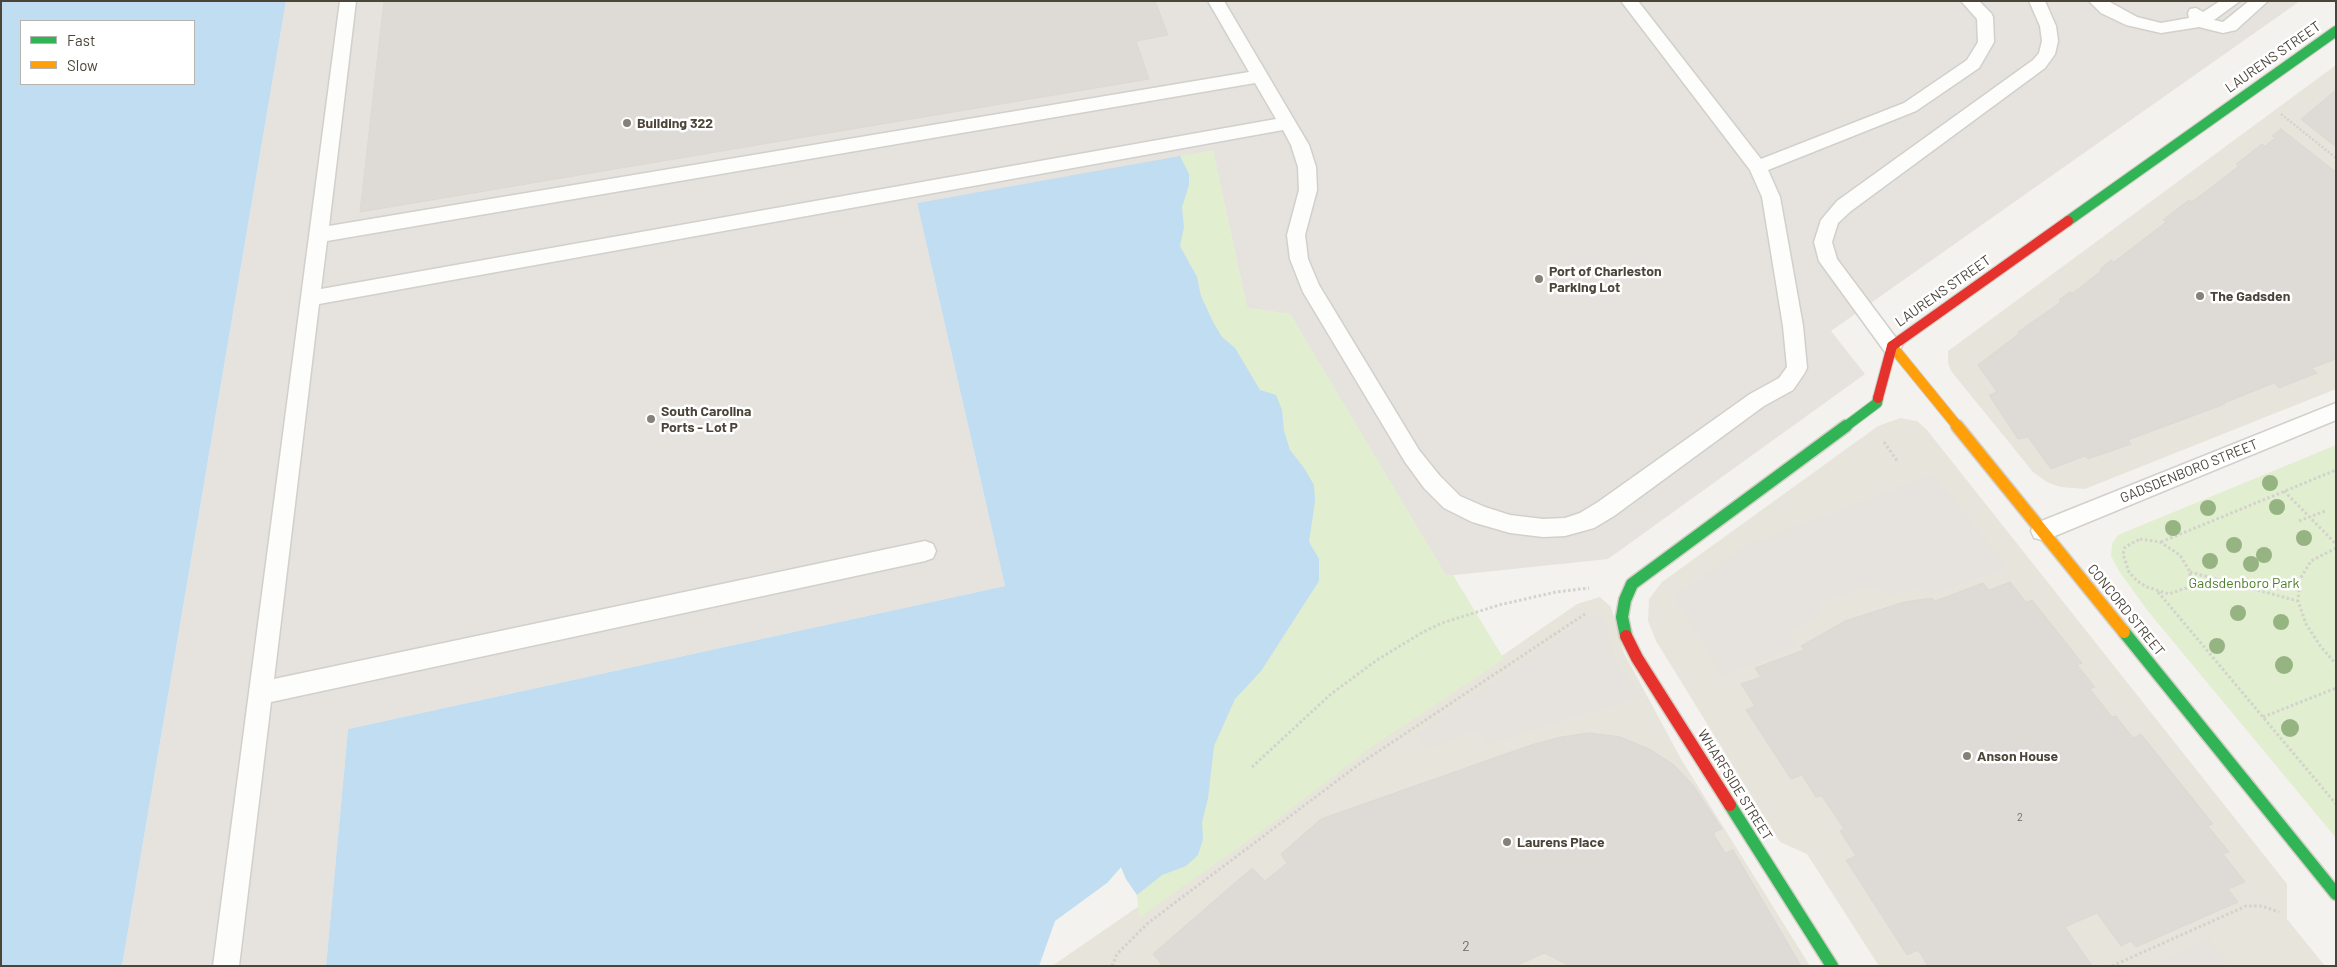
<!DOCTYPE html>
<html>
<head>
<meta charset="utf-8">
<style>
  body { margin:0 }
  #map { position:relative; width:2337px; height:967px; overflow:hidden; background:#f4f2ee; font-family:Barlow,sans-serif }
  canvas { display:block }
  .frame { position:absolute; inset:0; border:2px solid #4b4439; pointer-events:none }
  .legend { position:absolute; left:20px; top:20px; width:175px; height:65px; box-sizing:border-box; background:#fff; border:1px solid #b7b4b0; margin:0; padding:6px 9px; list-style:none; font-size:15px; color:#4b4439 }
  .legend li { display:flex; align-items:center; gap:10px; height:25px }
  .legend b { width:25px; border:1px solid #b7b4b0 }
</style>
</head>
<body>
<div id="map">
<canvas width="2337" height="967"></canvas>
<div class="frame"></div>
<ul class="legend">
<li><b style="height:6px;background:#30b455"></b>Fast</li>
<li><b style="height:6px;background:#ff9f0a"></b>Slow</li>
</ul>
</div>
<script>
const ctx = document.querySelector('canvas').getContext('2d');
ctx.lineJoin = 'round';
function fill(path, color) {
  ctx.fillStyle = color;
  ctx.fill(path, 'evenodd');
}
function toPath(rows) {
  const path = new Path2D();
  for (const r of rows) {
    path.moveTo(r[0], r[1]);
    for (let i = 2; i < r.length; i += 2) path.lineTo(r[i], r[i + 1]);
  }
  return path;
}
function stroke(path, color, width, dash) {
  ctx.strokeStyle = color;
  ctx.lineWidth = width;
  ctx.lineCap = dash ? 'butt' : 'round';
  ctx.setLineDash(dash || []);
  ctx.stroke(path);
}
function drawText(font, color, halo, rows, align = 'center') {
  ctx.font = font + ' Barlow,sans-serif';
  ctx.lineWidth = 5;
  ctx.setLineDash([]);
  ctx.textBaseline = 'middle';
  ctx.strokeStyle = halo;
  ctx.fillStyle = color;
  for (const [text, x, y, turn = 0] of rows) {
    ctx.save();
    ctx.translate(x, y);
    ctx.rotate((+turn || 0) * Math.PI / 180);
    ctx.textAlign = isNaN(turn) ? turn : align;
    if (halo) ctx.strokeText(text, 0, 0);
    ctx.fillText(text, 0, 0);
    ctx.restore();
  }
}
fill(toPath([
  [2336,65,2336,389,2085,489,2060,487,2047,482,2033,472,1951,371,1948,363,1948,351],
  [1900,418,1917,421,1927,430,2287,884,2287,919,2325,966,1879,966,1807,854,1780,842,1656,641,1648,621,1649,599,1662,582,1878,426],
  [1600,597,1611,607,1624,653,1681,759,1810,966,1052,966,1577,604]
]), '#e7e4dc');
fill(toPath([
  [286,1,2300,1,1831,331,1865,374,1608,559,1446,576,1290,314,1247,308,1213,151,917,203,1005,586,348,729,326,966,122,966]
]), '#e6e2de');
fill(toPath([
  [1213,150,1247,308,1290,314,1446,575,1453,575,1504,659,1366,751,1271,824,1139,918,1137,895,1126,879,1121,867,1107,883,1117,168],
  [2336,445,2336,838,2147,610,2119,571,2111,556,2112,544,2118,535]
]), '#e1eecf');
fill(toPath([
  [1197,1,1989,1,2013,34,1991,61,1948,95,1856,149,1790,203,1782,206,1806,354,1805,377,1788,403,1616,530,1595,540,1568,547,1526,549,1495,543,1474,534,1454,524,1422,499,1386,450,1328,361,1288,289,1279,261,1277,239,1279,212,1286,192,1288,165,1260,109],
  [910,178,998,561,302,710,354,277],
  [1933,474,2008,568,1930,594,1918,588,1890,596,1871,586,1821,603,1820,618,1790,630,1797,647,1723,676,1674,597,1747,545],
  [1603,615,1616,661,1642,697,1487,744,1477,731,1427,749,1416,734,1589,617],
  [2209,939,2230,966,2153,966]
]), '#e6e3df');
fill(toPath([
  [1,1,286,1,122,966,1,966],
  [194,21,194,84,21,84,21,21],
  [1180,156,1189,174,1189,185,1182,207,1184,227,1180,246,1197,277,1201,296,1213,322,1222,337,1235,348,1260,390,1276,395,1282,410,1284,431,1290,450,1304,468,1314,485,1315,501,1309,542,1319,559,1319,581,1261,671,1235,699,1214,746,1208,798,1202,822,1203,839,1198,855,1186,866,1162,875,1137,895,1126,879,1121,867,1107,883,1055,921,1039,966,326,966,348,729,1005,586,917,203]
]), '#c0ddf1');
const building = toPath([
  [384,1,1155,1,1168,35,1136,41,1149,79,360,212,384,1],
  [2336,90,2336,147,2301,119,2336,90],
  [2281,129,2336,172,2336,359,2312,368,2317,373,2279,388,2274,383,2224,403,2225,404,2128,440,2131,444,2088,459,2085,456,2051,469,2028,437,2018,439,1989,395,1997,392,1978,365,2020,333,2018,332,2061,302,2059,300,2070,292,2073,293,2102,270,2100,269,2111,260,2114,262,2166,222,2163,220,2189,200,2192,202,2239,166,2236,164,2262,144,2265,146,2275,138,2272,136,2281,129],
  [2010,582,2026,602,2032,600,2082,663,2077,665,2095,687,2090,689,2112,717,2116,716,2133,738,2141,734,2213,824,2208,826,2229,852,2223,854,2245,882,2228,889,2238,902,2136,947,2131,941,2121,946,2097,913,2065,927,2092,966,1928,966,1918,950,1907,955,1846,860,1856,856,1840,831,1844,829,1822,796,1816,797,1802,775,1791,779,1746,710,1755,706,1741,684,1761,677,1755,668,1804,650,1801,646,1845,621,1904,602,1932,598,1935,601,1983,583,1989,590,2010,582],
  [1589,733,1621,737,1651,750,1674,765,1693,785,1722,829,1713,833,1725,853,1733,850,1801,966,1570,966,1544,953,1516,966,1163,966,1153,954,1252,868,1265,881,1287,863,1281,854,1321,819,1531,745,1561,737,1589,733]
]);
fill(building, '#dedbd6');
stroke(building, '#dcd9d4', 1);
const lane = toPath([
  [340,1,356,1,329,226,1249,72,1208,1,1224,1,1309,145,1316,167,1317,190,1305,235,1308,259,1319,285,1419,450,1440,476,1460,496,1485,507,1510,515,1543,519,1565,518,1580,513,1598,502,1750,394,1779,378,1787,367,1783,326,1762,197,1750,170,1621,1,1638,1,1761,159,1904,103,1967,60,1978,42,1977,19,1961,1,1979,1,1991,13,1993,17,1994,42,1979,68,1916,111,1768,170,1780,197,1803,326,1807,368,1804,374,1793,390,1764,406,1614,516,1594,528,1565,536,1543,537,1510,533,1472,522,1444,508,1424,488,1405,462,1303,292,1290,259,1287,235,1299,190,1298,167,1291,145,1283,130,319,304,274,679,925,541,933,544,936,551,933,558,925,561,271,702,239,966,213,966,340,1],
  [1255,83,1276,119,321,289,327,241,1255,83],
  [2029,1,2045,1,2056,26,2058,41,2055,54,2045,68,1851,211,1838,223,1832,242,1837,259,1902,346,1899,352,1892,354,1885,352,1819,261,1814,242,1821,220,1837,201,2033,60,2039,53,2042,41,2040,26,2029,1],
  [2089,1,2108,1,2137,17,2161,23,2189,18,2188,13,2190,9,2196,8,2203,12,2220,1,2240,1,2214,20,2223,22,2249,1,2268,1,2236,30,2223,33,2199,27,2161,33,2126,25,2101,13,2089,1],
  [2336,403,2336,420,2050,538,2042,540,2034,538,2031,531,2034,524,2336,403]
]);
const fastFar1 = toPath([
  [2068,221,2336,31],
  [1845,427,1877,403,1878,398]
]);
const fast = toPath([
  [2124,632,2336,894],
  [1626,636,1622,617,1625,600,1632,584,1846,426],
  [1730,805,1832,966]
]);
const slowFar1 = toPath([
  [1892,346,1958,427]
]);
const slow = toPath([
  [1957,426,2124,632]
]);
const jamFar1 = toPath([
  [1878,398,1892,346,2068,221]
]);
const jam = toPath([
  [1626,636,1637,658,1730,805]
]);
stroke(lane, '#d2d0cb', 3);
stroke(fastFar1, '#d3cfc5', 12);
stroke(fast, '#d3cfc5', 15);
stroke(slowFar1, '#d3cfc5', 12);
stroke(slow, '#d3cfc5', 15);
stroke(jamFar1, '#d3cfc5', 12);
stroke(jam, '#d3cfc5', 15);
stroke(toPath([
  [2281,114,2336,158]
]), '#d3d2cc', 2.5, [2, 2]);
stroke(toPath([
  [1884,442,1898,462],
  [2284,491,2336,544],
  [2299,521,2325,511],
  [2140,539,2160,542,2180,555,2190,572,2190,581,2186,588,2169,594,2147,587,2137,581,2129,572,2123,554,2125,547,2140,539],
  [2161,542,2336,470],
  [2336,548,2311,561,2300,579,2298,601,2306,624,2321,647,2336,664],
  [2190,572,2298,601],
  [2158,592,2336,804],
  [2263,717,2336,688],
  [1252,767,1331,694,1377,660,1423,632,1442,623,1499,605,1556,592,1589,588],
  [1112,966,1117,954,1148,923,1358,765,1585,614],
  [2112,966,2246,906,2262,906,2279,912]
]), '#d3d2cc', 3, [2.5, 2.5]);
fill(lane, '#fdfdfc');
stroke(fastFar1, '#30b455', 10);
stroke(fast, '#30b455', 12);
stroke(slowFar1, '#ff9f0a', 10);
stroke(slow, '#ff9f0a', 12);
stroke(jamFar1, '#e5322d', 10);
stroke(jam, '#e5322d', 12);
ctx.fillStyle = '#96b382';
for (const [x, y, r] of [
  [2270,483,8],
  [2277,507,8],
  [2208,508,8],
  [2173,528,8],
  [2304,538,8],
  [2234,545,8],
  [2264,555,8],
  [2210,561,8],
  [2251,564,8],
  [2238,613,8],
  [2281,622,8],
  [2217,646,8],
  [2284,665,9],
  [2290,728,9]
]) {
  ctx.beginPath();
  ctx.arc(x, y, r, 0, 2 * Math.PI);
  ctx.fill();
}
for (const [x, y, r, color] of [
  [627,123,5,"#868178"],
  [1539,279,5,"#868178"],
  [2200,296,5,"#868178"],
  [651,419,5,"#868178"],
  [1967,756,5,"#868178"],
  [1507,842,5,"#868178"]
]) {
  const dot = new Path2D();
  dot.arc(x, y, r, 0, 2 * Math.PI);
  ctx.fillStyle = color;
  ctx.fill(dot);
  stroke(dot, '#fff', 2);
}
drawText('11px', '#706a61', null, [
  ["2",2020,817]
]);
drawText('14px', '#4b4439', '#fff', [
  ["LAURENS STREET",2273,57,-35],
  ["LAURENS STREET",1943,291,-35],
  ["GADSDENBORO STREET",2189,471,-22],
  ["CONCORD STREET",2126,610,51],
  ["WHARFSIDE STREET",1735,785,58]
]);
drawText('bold 14px', '#4b4439', '#fff', [
  ["Building 322",637,123],
  ["Port of Charleston",1549,271],
  ["Parking Lot",1549,287],
  ["The Gadsden",2210,296],
  ["South Carolina",661,411],
  ["Ports - Lot P",661,427],
  ["Anson House",1977,756],
  ["Laurens Place",1517,842]
], 'left');
drawText('14px', '#4a7f2a', '#fff', [
  ["Gadsdenboro Park",2244,583]
]);
drawText('14px', '#706a61', null, [
  ["2",1466,946]
]);
</script>
</body>
</html>
